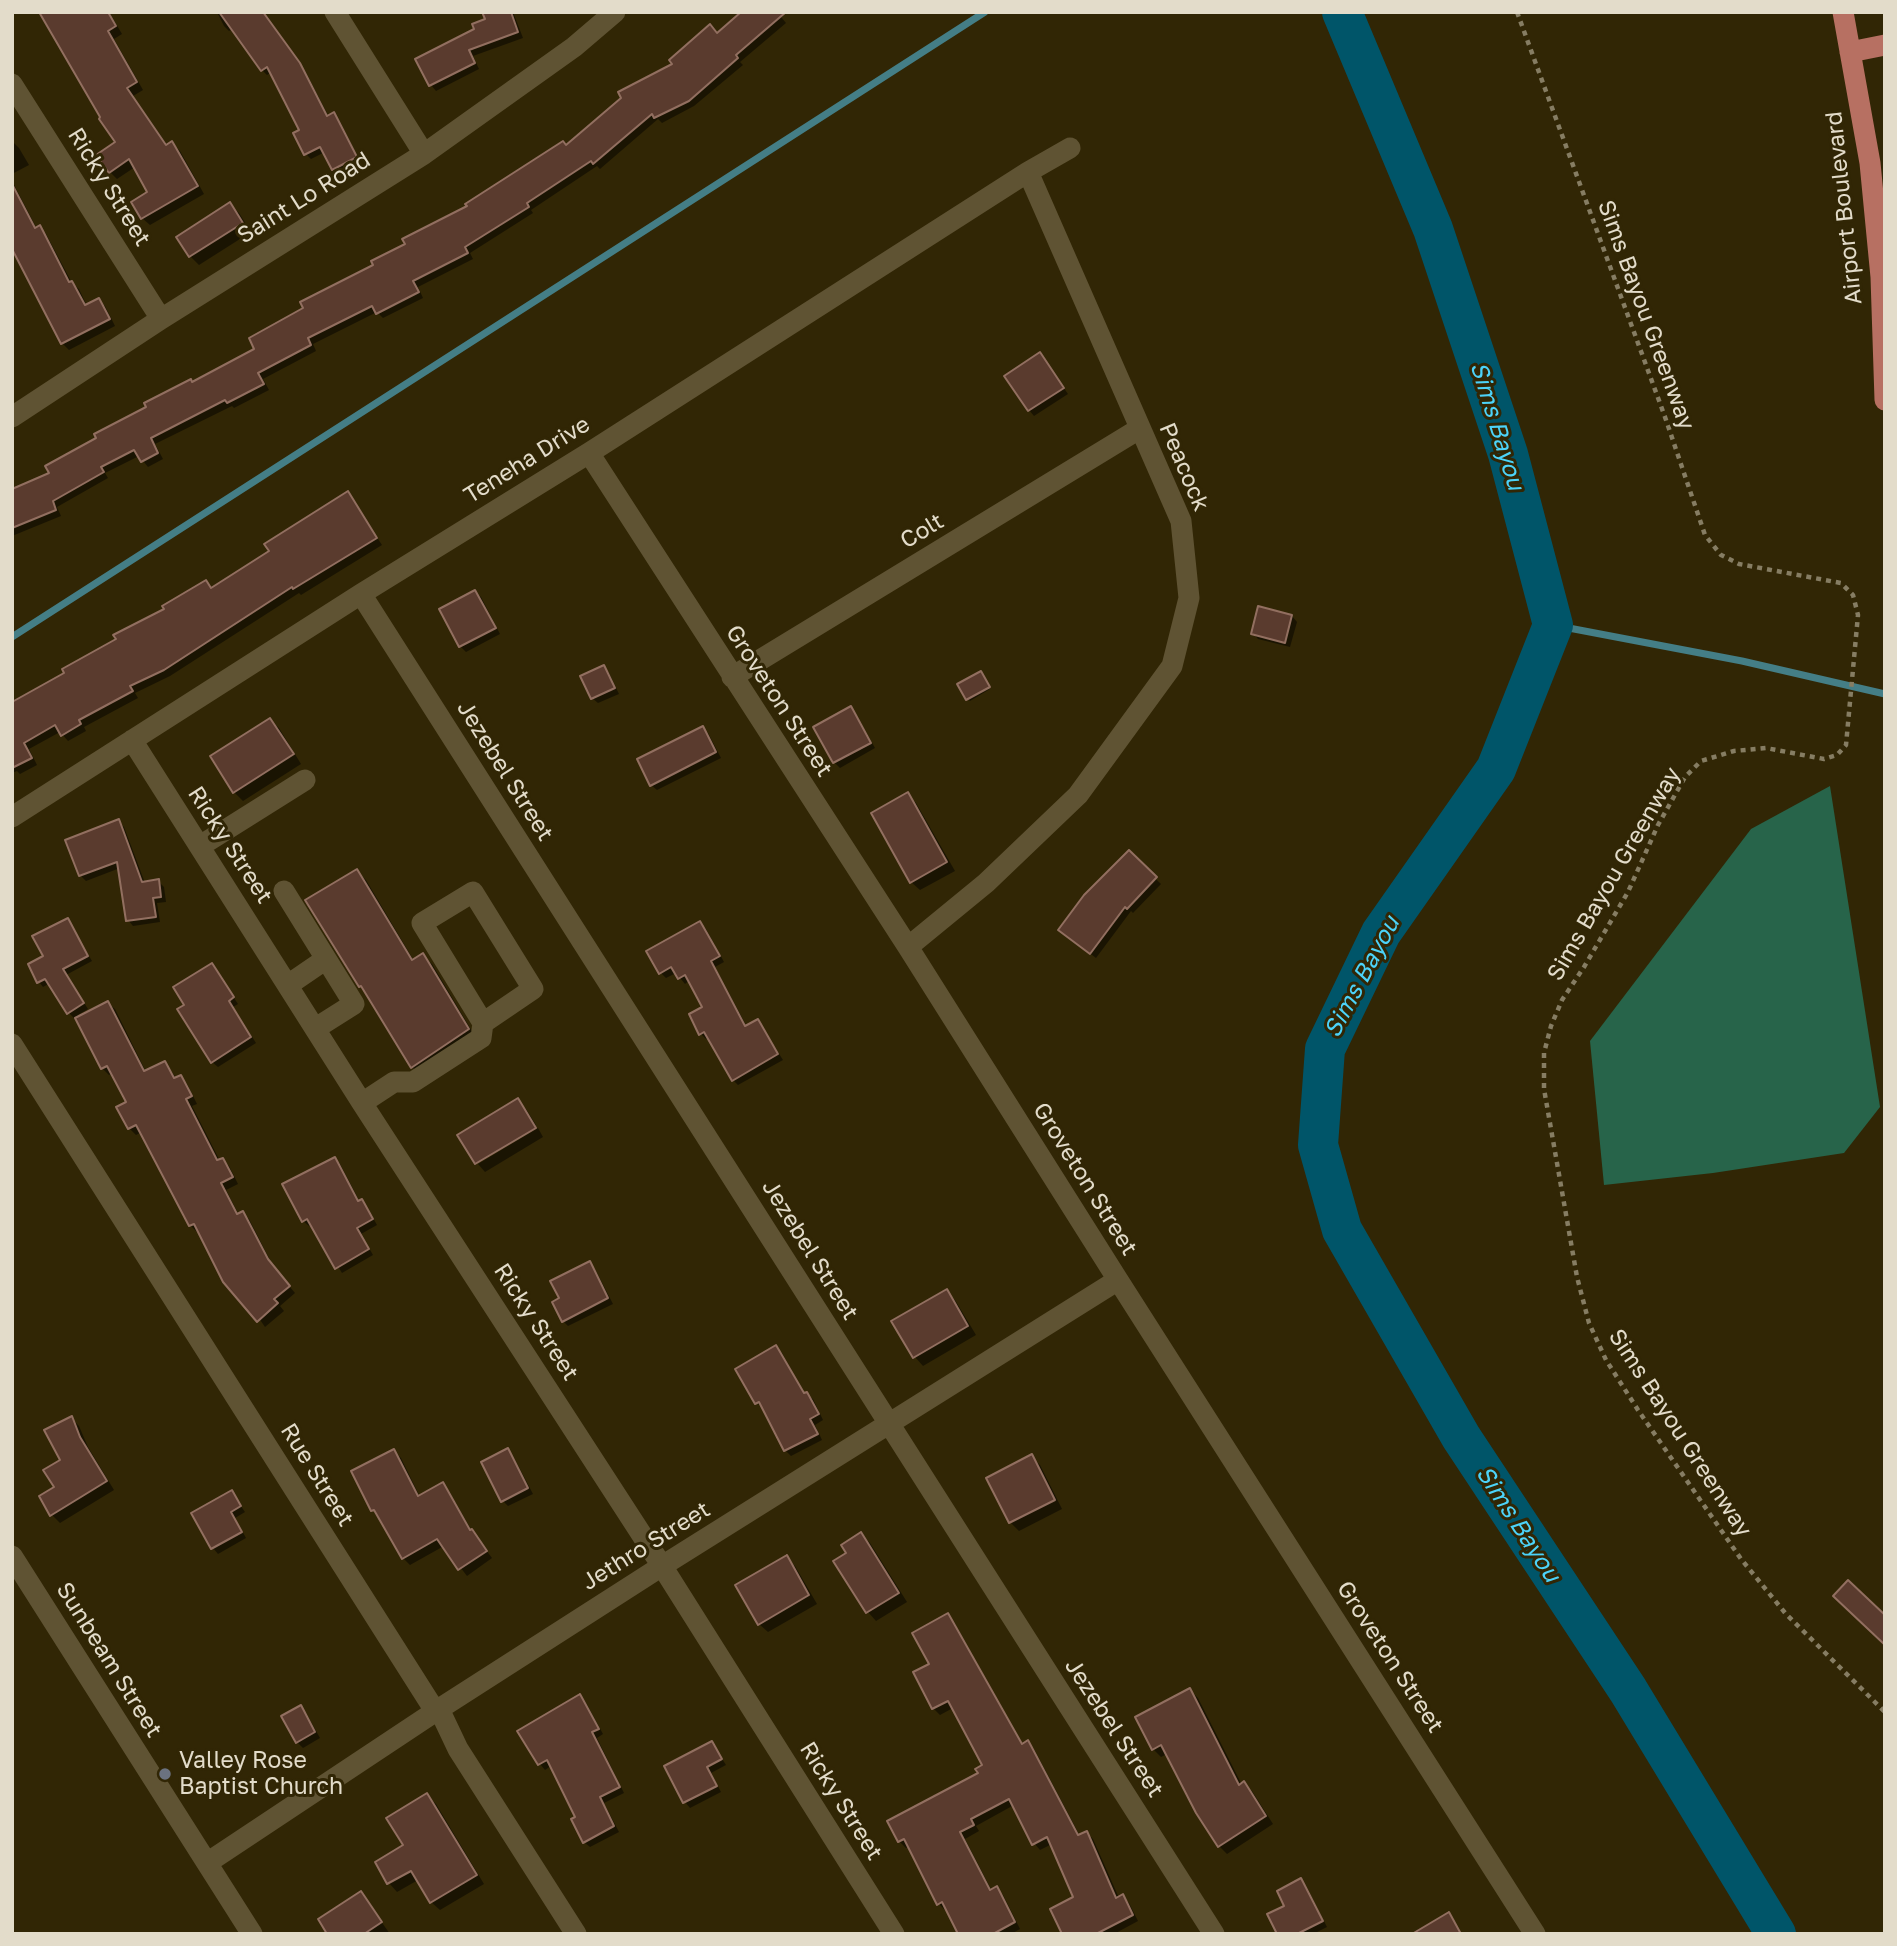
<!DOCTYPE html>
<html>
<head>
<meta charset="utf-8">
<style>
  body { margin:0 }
  #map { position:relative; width:1897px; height:1946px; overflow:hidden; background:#312605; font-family:"Golos Text",sans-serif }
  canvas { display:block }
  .frame { position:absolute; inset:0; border:14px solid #e3dcca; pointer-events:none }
</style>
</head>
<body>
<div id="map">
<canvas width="1897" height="1946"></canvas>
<div class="frame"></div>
</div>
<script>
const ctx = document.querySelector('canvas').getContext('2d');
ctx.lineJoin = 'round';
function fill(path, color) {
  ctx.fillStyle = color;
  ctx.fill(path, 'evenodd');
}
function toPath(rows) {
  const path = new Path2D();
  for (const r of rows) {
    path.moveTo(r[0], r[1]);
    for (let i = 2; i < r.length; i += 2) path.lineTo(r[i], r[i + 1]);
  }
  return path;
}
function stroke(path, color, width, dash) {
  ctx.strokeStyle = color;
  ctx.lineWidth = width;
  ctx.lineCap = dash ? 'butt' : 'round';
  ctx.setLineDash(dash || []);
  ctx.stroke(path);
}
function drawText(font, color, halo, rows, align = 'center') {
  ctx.font = font + ' "Golos Text",sans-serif';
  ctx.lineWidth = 6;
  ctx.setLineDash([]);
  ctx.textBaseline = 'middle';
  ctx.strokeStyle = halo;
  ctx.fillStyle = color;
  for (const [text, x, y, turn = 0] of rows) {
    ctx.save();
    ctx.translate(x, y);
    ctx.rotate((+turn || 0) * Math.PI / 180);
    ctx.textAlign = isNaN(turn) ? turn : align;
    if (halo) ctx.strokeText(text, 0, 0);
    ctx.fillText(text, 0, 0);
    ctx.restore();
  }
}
fill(toPath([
  [1830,786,1880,1107,1844,1153,1713,1173,1604,1185,1590,1041,1751,829]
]), '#27644a');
fill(toPath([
  [41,12,109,12,122,34,114,39,143,90,133,96,168,146,172,143,180,151,204,194,150,225,142,218,149,193,135,167,117,179,110,172,117,143],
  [217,12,262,12,305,71,329,117,334,114,339,120,361,163,339,174,325,152,311,159,306,154,301,131,272,72,267,75,262,70,233,29,229,31,224,26],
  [484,12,513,12,523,38,473,56,479,69,436,91,431,85,476,30,487,20],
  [777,12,786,23,740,62,743,65,694,106,662,123,658,119,600,169,597,166,531,210,533,213,470,253,473,259,418,287,423,298,383,318,377,312,313,344,316,351,263,379,269,390,234,408,232,406,155,444,163,459,148,467,139,456,105,473,108,478,57,507,61,516,12,536,12,491,52,474,192,384,257,349,305,309,566,147,718,35],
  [12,141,19,148,29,165,12,174],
  [12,181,37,229,40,227,46,234,72,283,79,289,87,306,98,300,105,306,115,326,69,350,62,343,12,246],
  [230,204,239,213,251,232,199,265,190,256],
  [1040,354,1068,394,1034,416,1029,410],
  [348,494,382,545,301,595,299,593,170,676,135,693,138,698,84,727,86,731,68,741,60,732,29,749,37,765,20,774,17,771,12,773,12,709,206,582,213,589,271,551],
  [475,592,481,597,500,634,466,652,460,646],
  [1292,616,1297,622,1290,647,1258,639,1253,633],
  [604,667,609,673,619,694,598,703,592,698],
  [982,675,990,689,970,701,967,699],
  [851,708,856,714,875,748,840,768,834,762],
  [270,720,279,728,301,764,243,801,234,792],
  [702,728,708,733,721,758,657,790,651,785],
  [908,794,916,803,955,871,920,890,911,882],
  [118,821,124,827,145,883,158,881,164,887,166,902,157,903,160,922,133,926,128,920,120,868,86,881,80,875],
  [1129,853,1161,884,1133,913,1131,911,1096,958,1060,930],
  [357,871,366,880,414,961,423,956,432,964,476,1038,421,1075,412,1067,369,994,360,986],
  [67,920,92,961,66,975,88,1009,78,1015,79,1017,108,1003,115,1009,146,1072,165,1063,177,1079,180,1077,187,1084,197,1104,192,1106,220,1161,222,1160,229,1166,238,1184,226,1190,239,1215,243,1213,249,1219,274,1268,295,1293,280,1306,284,1311,265,1327,199,1231,197,1232,190,1225,142,1132,136,1135,129,1128,128,1103,113,1073,109,1075,102,1068,76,1016,74,1018,69,1013,50,983,43,987,39,982,45,957],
  [700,923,706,929,724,962,715,967,747,1027,758,1021,783,1060,738,1085,733,1080,709,1038,706,1039,701,1034,705,1008,690,980,685,984,676,973,666,978,661,973],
  [212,965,238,1004,233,1007,256,1043,218,1067,212,1062,187,1005],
  [517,1101,526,1109,536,1125,476,1161],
  [538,1128,543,1137,485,1172,478,1164],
  [335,1159,340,1164,360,1202,367,1207,377,1225,361,1234,373,1255,342,1273,312,1225,309,1226,303,1221],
  [589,1263,595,1269,613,1304,568,1326,563,1321,562,1299],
  [946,1291,955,1300,976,1335,923,1366,915,1357,894,1321],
  [776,1347,782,1353,805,1395,813,1399,823,1420,815,1425,822,1440,791,1456,785,1450,763,1407,756,1403],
  [71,1418,79,1426,88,1447,114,1490,60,1523,52,1515],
  [394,1451,401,1458,420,1497,442,1484,449,1491,473,1533,492,1558,467,1576,444,1546,410,1565,403,1558,380,1518,373,1510],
  [508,1451,513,1456,533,1494,508,1506,503,1501],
  [1031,1456,1040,1465,1062,1509,1019,1531,1010,1522],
  [231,1492,245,1512,235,1518,246,1538,218,1554,213,1548,193,1514],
  [861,1534,870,1543,907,1602,876,1621,868,1612,836,1561,848,1553],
  [786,1557,795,1566,817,1604,768,1632,759,1624],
  [948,1616,954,1622,1023,1745,1027,1742,1034,1749,1080,1836,1087,1833,1093,1839,1119,1898,1122,1896,1129,1903,1138,1921,1114,1934,1064,1934,1075,1898,1052,1844,1040,1850,1034,1843,1014,1805,976,1826,979,1831,965,1839,992,1891,996,1888,1003,1895,1020,1929,1011,1934,960,1934,947,1909,945,1910,939,1904,909,1846,906,1848,899,1841,980,1773,984,1766,953,1708,940,1715,933,1708,931,1665],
  [1190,1690,1198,1698,1242,1785,1244,1784,1252,1791,1273,1824,1227,1854,1219,1846,1197,1812,1167,1754,1161,1757,1153,1749],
  [580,1696,585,1701,603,1734,597,1738,624,1793,604,1803,619,1832,590,1847,584,1842,578,1818,551,1766,545,1770,540,1764],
  [301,1708,306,1713,320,1738,303,1748,297,1742],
  [712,1743,726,1765,711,1773,721,1792,690,1808,685,1802,666,1767],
  [427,1795,436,1804,484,1884,440,1910,431,1902,418,1880,397,1892,389,1883,377,1863,405,1846],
  [1301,1880,1306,1886,1327,1927,1313,1934,1279,1934,1287,1906],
  [361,1893,390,1934,330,1934]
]), '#0007');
stroke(toPath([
  [1553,625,1742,661,1885,694],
  [12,637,985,12]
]), '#447e86', 7);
stroke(toPath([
  [1342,12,1433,229,1508,454,1553,625,1496,769,1381,933,1325,1049,1318,1145,1342,1230,1461,1437,1628,1690,1776,1934]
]), '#005569', 40);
const building = toPath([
  [39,12,108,12,116,26,108,31,137,82,127,88,166,145,172,141,198,186,141,219,131,202,147,192,129,159,109,173,96,155,115,142,99,119,100,117,39,12],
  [219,12,263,12,300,63,327,116,334,112,357,157,332,170,320,147,304,155,293,133,299,130,267,67,261,71,219,12],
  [482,12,511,12,518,32,469,50,475,63,429,86,415,59,474,29,472,24,485,19,482,12],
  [741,12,786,12,736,55,738,58,689,101,654,118,652,114,593,164,591,161,527,203,529,207,465,247,468,253,413,281,419,292,376,314,372,306,308,338,311,345,258,373,264,384,227,403,225,400,151,438,158,453,141,462,134,450,101,467,104,472,53,501,56,510,12,528,12,489,49,473,45,466,96,438,94,434,146,407,144,403,191,379,192,382,254,349,249,338,303,308,300,302,373,265,371,261,405,244,402,239,467,206,465,204,563,141,566,145,621,98,618,92,672,64,669,60,710,24,717,33,741,12],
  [12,184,35,228,40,225,69,282,72,281,85,305,99,298,110,319,61,344,12,249,12,184],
  [230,202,243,223,189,257,176,237,230,202],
  [1040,352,1064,388,1028,411,1004,376,1040,352],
  [348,491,377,538,293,589,292,587,164,670,130,686,133,691,79,720,81,724,61,736,55,725,24,743,32,758,12,768,12,702,64,673,62,669,116,639,113,635,164,609,162,606,206,580,211,588,269,551,264,544,348,491],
  [475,590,496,628,459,647,439,609,475,590],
  [1258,606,1292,615,1285,643,1251,634,1258,606],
  [604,665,615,688,591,699,580,676,604,665],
  [981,671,990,687,966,700,957,684,981,671],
  [851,706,871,743,833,763,813,727,851,706],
  [270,718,294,754,233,793,210,756,270,718],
  [703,726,716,752,650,786,637,759,703,726],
  [908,792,947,862,910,883,871,813,908,792],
  [119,819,142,882,159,879,161,897,153,898,156,917,126,921,117,862,79,876,65,840,119,819],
  [1129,850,1157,877,1127,909,1125,907,1090,954,1058,930,1084,895,1129,850],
  [357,869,412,960,423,953,469,1029,411,1068,361,986,359,987,305,900,357,869],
  [68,918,88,956,63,969,84,1003,67,1014,45,979,37,983,28,964,43,956,32,936,68,918],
  [700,921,720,956,711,961,745,1026,758,1019,778,1054,732,1081,704,1032,699,1035,689,1014,702,1007,685,975,678,979,671,967,659,974,646,951,700,921],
  [212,963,234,997,229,1001,251,1037,211,1063,177,1009,184,1005,173,987,212,963],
  [108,1001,144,1071,165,1061,174,1078,181,1075,192,1096,186,1099,217,1160,223,1158,233,1177,221,1183,237,1214,243,1211,268,1259,290,1286,274,1299,278,1303,257,1322,223,1282,194,1224,189,1226,136,1125,128,1129,116,1107,126,1102,107,1066,101,1069,75,1018,108,1001],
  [518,1098,536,1128,475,1164,457,1135,518,1098],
  [335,1157,358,1201,362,1199,373,1219,357,1228,369,1249,335,1269,307,1219,302,1222,282,1184,335,1157],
  [590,1261,608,1298,562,1322,552,1302,559,1298,550,1281,590,1261],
  [947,1289,968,1326,913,1358,891,1321,947,1289],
  [776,1345,804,1393,807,1392,819,1414,810,1419,818,1434,784,1451,759,1402,755,1404,735,1369,776,1345],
  [72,1416,80,1437,107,1481,50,1516,39,1496,54,1487,43,1470,60,1460,44,1430,72,1416],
  [508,1448,528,1488,501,1502,481,1462,508,1448],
  [394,1449,418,1496,443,1482,470,1530,472,1529,487,1551,458,1570,437,1539,402,1559,374,1510,371,1511,351,1471,394,1449],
  [1032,1454,1055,1500,1009,1523,986,1478,1032,1454],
  [232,1490,241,1506,231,1512,242,1532,211,1549,191,1513,232,1490],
  [861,1532,899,1593,866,1613,833,1561,846,1553,841,1545,861,1532],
  [787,1555,809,1595,758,1625,735,1585,787,1555],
  [1848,1580,1885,1615,1885,1645,1833,1596,1848,1580],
  [948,1613,1022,1744,1028,1740,1078,1835,1087,1831,1116,1898,1123,1894,1133,1915,1096,1934,1062,1934,1050,1909,1073,1897,1047,1837,1032,1845,1009,1799,971,1819,974,1825,960,1832,990,1890,997,1886,1015,1922,993,1934,958,1934,942,1902,937,1905,904,1839,898,1842,887,1821,978,1773,975,1769,982,1765,948,1701,932,1709,913,1672,929,1664,912,1633,948,1613],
  [1190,1688,1239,1785,1244,1781,1266,1816,1218,1847,1196,1813,1161,1745,1152,1750,1135,1717,1190,1688],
  [580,1694,599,1729,592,1732,620,1787,600,1797,614,1826,583,1843,571,1819,575,1817,547,1760,538,1765,517,1731,580,1694],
  [301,1705,315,1732,296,1743,281,1716,301,1705],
  [712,1741,722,1759,707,1767,717,1786,683,1803,664,1766,712,1741],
  [427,1793,477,1875,430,1903,411,1871,387,1884,375,1862,403,1845,386,1818,427,1793],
  [1301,1878,1323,1921,1297,1934,1277,1934,1267,1914,1284,1906,1277,1891,1301,1878],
  [361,1891,382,1922,364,1934,327,1934,318,1919,361,1891],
  [1449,1912,1461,1934,1412,1934,1449,1912]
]);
fill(building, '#5a3b2e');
stroke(building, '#926f60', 2);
stroke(toPath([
  [1517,12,1665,417,1705,535,1721,555,1739,564,1841,583,1853,595,1858,615,1846,745,1837,755,1824,759,1766,748,1734,751,1701,761,1685,777,1658,825,1628,892,1584,967,1562,1000,1551,1026,1544,1053,1544,1089,1577,1277,1589,1323,1606,1360,1638,1410,1741,1559,1786,1614,1885,1712]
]), '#867d63', 4.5, [5, 5]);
stroke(toPath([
  [335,12,424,154],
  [12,84,161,319],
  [12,417,161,319,424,154,574,47,615,12],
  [589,453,908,947,1118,1280,1535,1934],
  [361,594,1214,1934],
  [732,677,1139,429],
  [132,740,362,1103,662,1566,894,1934],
  [12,817,361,594,589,453,1028,172,1070,148],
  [200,846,305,780],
  [284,891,354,1004,316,1028],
  [908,947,986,883,1078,795,1172,666,1189,598,1181,521,1028,172],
  [288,985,326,959],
  [12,1044,432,1706,439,1709,458,1749,576,1934],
  [362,1103,394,1082,413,1082,481,1038,483,1023,533,989,473,892,422,923,483,1023],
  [12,1556,252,1934],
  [207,1863,439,1709,662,1566,1118,1280]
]), '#5f5333', 21);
stroke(toPath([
  [1843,12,1870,163,1881,277,1885,400],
  [1850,52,1885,45]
]), '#b77062', 21);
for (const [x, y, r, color] of [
  [165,1774,7,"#6b7280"]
]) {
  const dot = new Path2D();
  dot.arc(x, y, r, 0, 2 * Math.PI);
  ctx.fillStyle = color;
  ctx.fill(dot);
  stroke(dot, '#312605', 2.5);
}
drawText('23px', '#e3dcca', '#312605', [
  ["Ricky Street",109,187,58],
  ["Saint Lo Road",304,198,-32],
  ["Airport Boulevard",1844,208,-96],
  ["Sims Bayou Greenway",1646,315,70],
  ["Teneha Drive",527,460,-32],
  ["Peacock",1184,467,67],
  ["Colt",922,531,-31],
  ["Groveton Street",779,701,57],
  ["Jezebel Street",505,771,58],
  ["Ricky Street",230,845,57],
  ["Sims Bayou Greenway",1614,874,-60],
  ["Groveton Street",1085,1179,58],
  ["Jezebel Street",810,1250,58],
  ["Ricky Street",536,1322,57],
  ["Sims Bayou Greenway",1680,1433,57],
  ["Rue Street",317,1475,58],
  ["Jethro Street",646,1546,-32],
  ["Groveton Street",1390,1657,57],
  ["Sunbeam Street",109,1660,58],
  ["Jezebel Street",1114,1728,57],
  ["Ricky Street",841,1801,58]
]);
drawText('23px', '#e3dcca', '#312605', [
  ["Valley Rose",179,1761],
  ["Baptist Church",179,1787]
], 'left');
drawText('italic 24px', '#4cd3f9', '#312605', [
  ["Sims Bayou",1497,426,73],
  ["Sims Bayou",1362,977,-62],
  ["Sims Bayou",1518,1524,57]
]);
</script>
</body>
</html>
